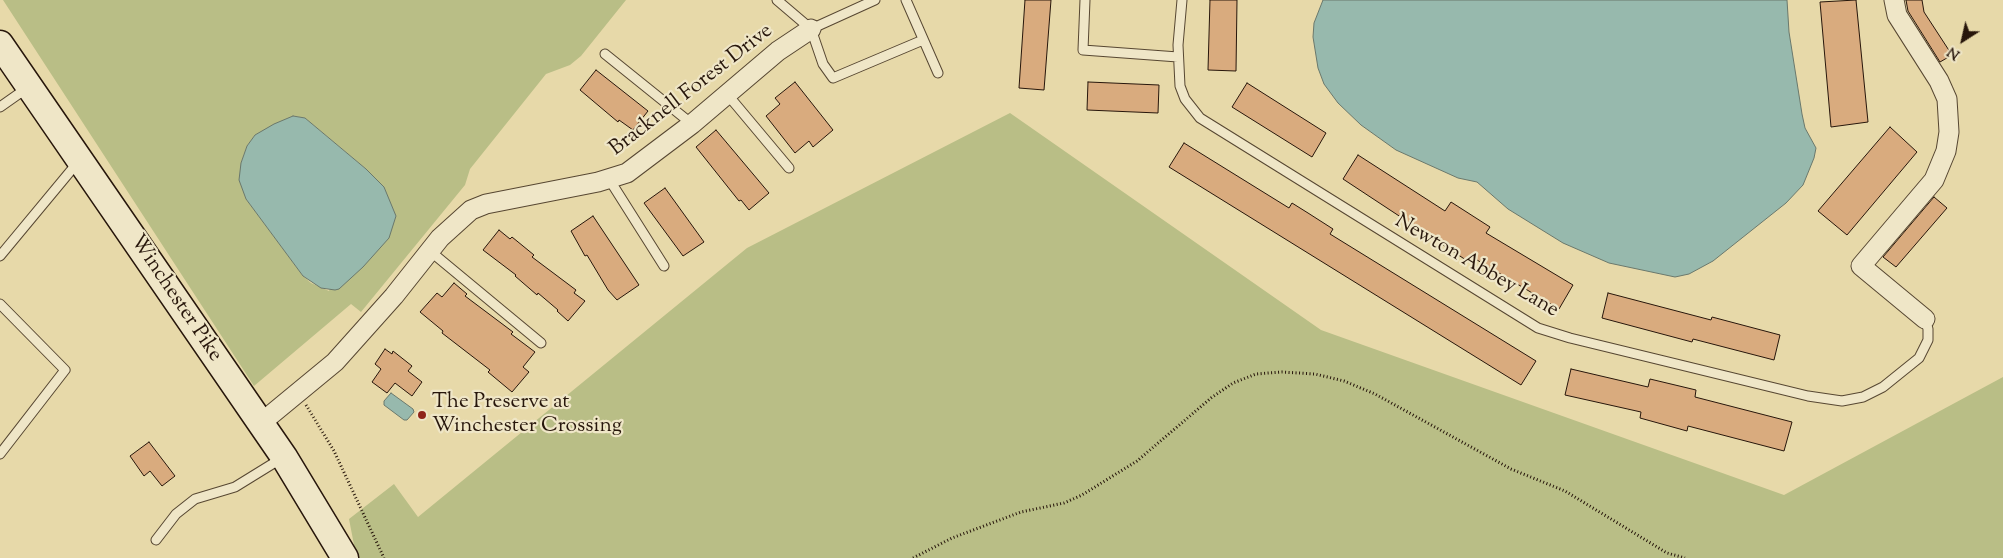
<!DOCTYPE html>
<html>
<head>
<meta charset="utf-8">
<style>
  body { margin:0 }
  #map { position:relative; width:2003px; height:558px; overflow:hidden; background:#e7d9a9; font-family:"Sorts Mill Goudy",serif }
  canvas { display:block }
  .north { position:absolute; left:1938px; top:15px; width:50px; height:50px; -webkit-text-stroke:4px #efe6c7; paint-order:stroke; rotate:215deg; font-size:14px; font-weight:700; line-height:20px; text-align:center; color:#27160b }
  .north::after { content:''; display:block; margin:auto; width:18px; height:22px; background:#27160b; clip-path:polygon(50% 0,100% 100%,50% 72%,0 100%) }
</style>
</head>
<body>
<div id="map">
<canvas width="2003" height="558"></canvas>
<div class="north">N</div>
</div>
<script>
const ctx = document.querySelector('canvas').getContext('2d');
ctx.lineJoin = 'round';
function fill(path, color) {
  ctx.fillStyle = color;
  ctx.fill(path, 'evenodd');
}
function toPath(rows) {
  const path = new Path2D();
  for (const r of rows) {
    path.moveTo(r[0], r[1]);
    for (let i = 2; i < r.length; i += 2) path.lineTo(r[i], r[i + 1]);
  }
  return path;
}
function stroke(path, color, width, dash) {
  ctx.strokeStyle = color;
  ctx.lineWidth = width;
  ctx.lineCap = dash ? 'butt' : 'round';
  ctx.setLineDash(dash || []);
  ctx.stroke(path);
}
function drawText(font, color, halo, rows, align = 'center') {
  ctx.font = font + ' "Sorts Mill Goudy",serif';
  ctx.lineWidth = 4.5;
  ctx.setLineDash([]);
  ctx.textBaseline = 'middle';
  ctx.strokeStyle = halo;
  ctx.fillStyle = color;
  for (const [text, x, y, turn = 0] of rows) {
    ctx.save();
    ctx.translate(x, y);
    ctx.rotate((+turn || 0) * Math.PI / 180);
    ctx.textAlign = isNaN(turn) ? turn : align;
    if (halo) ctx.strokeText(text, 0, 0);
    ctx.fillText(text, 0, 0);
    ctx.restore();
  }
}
fill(toPath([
  [3,0,626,0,581,56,570,65,546,74,470,169,465,185,361,312,351,304,254,386],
  [293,116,305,118,366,169,329,291,311,283,303,276,246,199,241,163,247,146,255,135],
  [1010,113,1321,330,1784,495,2003,377,2003,558,359,558,355,550,349,519,394,484,418,517,747,248]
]), '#b9be86');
const water = toPath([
  [1323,0,1787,0,1789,32,1802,114,1805,128,1816,148,1814,158,1803,185,1786,203,1713,261,1689,274,1675,277,1609,263,1563,243,1508,209,1477,182,1458,178,1396,150,1361,125,1338,103,1324,84,1318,68,1313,37,1314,23,1323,0],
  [293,116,305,118,366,169,384,187,396,216,389,238,363,267,339,289,335,290,321,288,303,276,246,199,239,180,241,163,247,146,255,135,274,124,293,116],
  [391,393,413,409,414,412,407,420,404,420,384,405,384,401,391,393]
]);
fill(water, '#97b9ad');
stroke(water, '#6a786c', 1);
const building = toPath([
  [1025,0,1051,0,1044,90,1019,88,1025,0],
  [1210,0,1237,0,1236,71,1208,70,1210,0],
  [1856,0,1868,122,1831,127,1820,2,1856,0],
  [1906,0,1922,0,1924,12,1952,55,1940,62,1908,11,1906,0],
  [596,70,648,111,633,130,619,120,618,122,580,90,596,70],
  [795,82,833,130,813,147,809,141,795,153,766,116,780,104,775,98,795,82],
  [1088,82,1159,85,1158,113,1087,110,1088,82],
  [1247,83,1326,133,1312,157,1232,107,1247,83],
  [1890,127,1917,152,1847,235,1818,211,1890,127],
  [716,130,769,193,749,210,741,200,739,201,696,147,716,130],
  [1184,143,1289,208,1292,203,1308,213,1333,229,1330,234,1536,361,1521,385,1169,167,1184,143],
  [1358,155,1445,211,1451,202,1490,227,1486,233,1573,285,1559,309,1472,257,1469,262,1343,179,1358,155],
  [665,188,704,242,683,256,644,203,665,188],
  [1934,197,1947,208,1896,267,1883,257,1934,197],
  [593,216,639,285,617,300,608,290,587,255,585,256,571,231,593,216],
  [499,230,510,239,512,237,534,255,532,257,576,290,574,293,585,301,568,321,557,311,558,310,538,293,537,295,515,276,516,275,483,250,499,230],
  [454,283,467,294,465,296,513,332,511,334,535,352,523,367,529,372,512,392,488,372,490,370,442,333,443,331,420,312,437,293,442,297,454,283],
  [1608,293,1711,320,1712,317,1780,335,1774,360,1693,339,1692,342,1602,318,1608,293],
  [385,349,392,354,393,351,412,366,408,371,422,382,412,396,395,383,387,393,372,382,381,369,375,364,385,349],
  [1571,369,1648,387,1650,379,1696,390,1695,397,1792,422,1784,451,1688,426,1687,431,1669,426,1640,418,1641,412,1565,395,1571,369],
  [149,442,175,476,162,486,150,471,144,476,130,456,149,442]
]);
fill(building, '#d9ab7e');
stroke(building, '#27160b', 1);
const lane = toPath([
  [777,0,811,29,823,64,833,78,923,40],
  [906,0,938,73],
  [1085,0,1083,50,1178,57],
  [1182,0,1178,45,1180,86,1185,99,1200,118,1538,328,1570,338,1808,396,1842,401,1863,397,1883,387,1919,358,1928,340,1928,329,1925,319],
  [811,29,875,0],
  [605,54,692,124],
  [727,94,789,168],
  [0,107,27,88],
  [609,179,664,266],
  [430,251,541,343],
  [0,256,78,162],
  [0,304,65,370,0,454],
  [156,540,176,514,195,499,235,487,282,458]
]);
const street = toPath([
  [1894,0,1897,15,1939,81,1947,99,1949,132,1946,151,1934,180,1861,266,1925,319],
  [261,423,335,362,394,296,440,238,471,210,486,204,598,182,627,173,692,124,778,51,811,29]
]);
const secondary = toPath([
  [0,44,284,457,345,558]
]);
stroke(lane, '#574732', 11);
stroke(street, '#574732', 21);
stroke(secondary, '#27160b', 29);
stroke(toPath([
  [306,405,334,451,384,558],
  [913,558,952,538,1021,512,1064,503,1082,495,1137,461,1211,398,1233,383,1256,374,1282,372,1315,374,1344,381,1375,394,1511,469,1565,491,1667,553,1685,558]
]), '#27160b', 3, [1, 2.5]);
stroke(lane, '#efe6c7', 9);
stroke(street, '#efe6c7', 19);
stroke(secondary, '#efe6c7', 26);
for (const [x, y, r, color] of [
  [422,415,5,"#8f2418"]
]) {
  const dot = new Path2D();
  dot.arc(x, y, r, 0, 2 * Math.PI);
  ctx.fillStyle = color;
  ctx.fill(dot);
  stroke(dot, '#efe6c7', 2);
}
drawText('21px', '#27160b', '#efe6c7', [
  ["Bracknell Forest Drive",692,91,-38],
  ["Newton Abbey Lane",1476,267,30],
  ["Winchester Pike",175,299,56]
]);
drawText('21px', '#27160b', '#efe6c7', [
  ["The Preserve at",432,403],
  ["Winchester Crossing",432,427]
], 'left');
</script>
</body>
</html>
